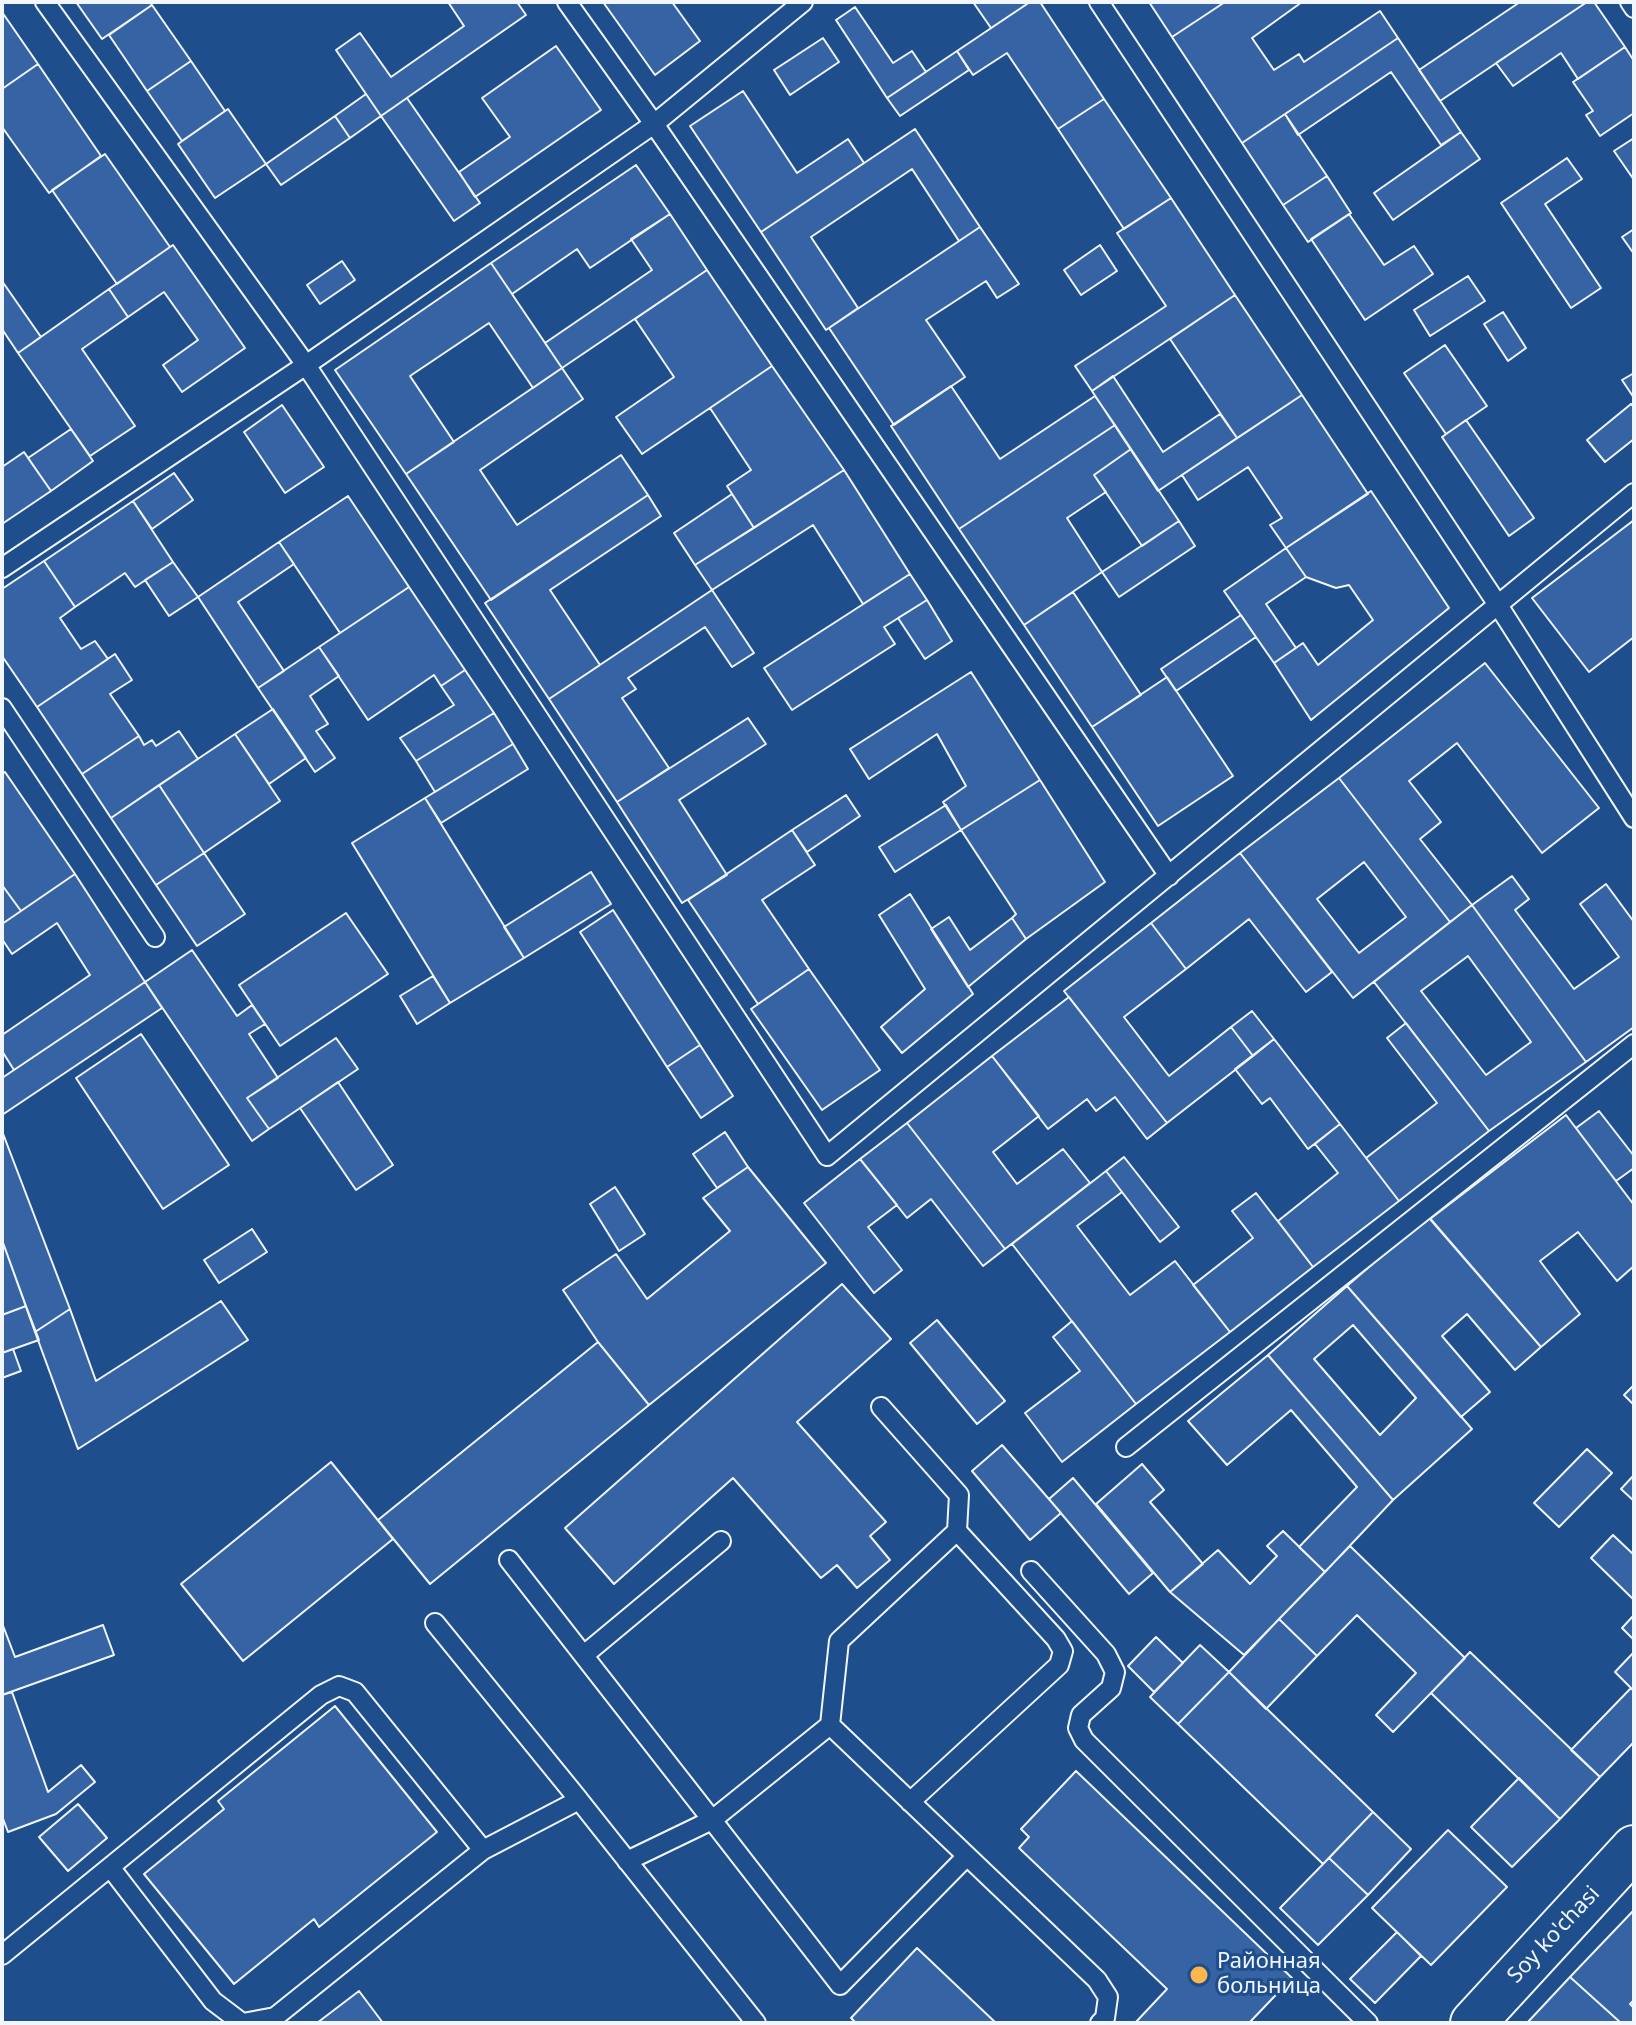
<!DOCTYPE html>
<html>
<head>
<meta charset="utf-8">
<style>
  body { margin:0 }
  #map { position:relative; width:1636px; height:2025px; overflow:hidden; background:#1f4e8c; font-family:"Noto Sans",sans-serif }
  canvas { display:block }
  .frame { position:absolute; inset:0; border:4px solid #f2f6ff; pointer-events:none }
</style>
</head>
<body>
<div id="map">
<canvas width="1636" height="2025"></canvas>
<div class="frame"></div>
</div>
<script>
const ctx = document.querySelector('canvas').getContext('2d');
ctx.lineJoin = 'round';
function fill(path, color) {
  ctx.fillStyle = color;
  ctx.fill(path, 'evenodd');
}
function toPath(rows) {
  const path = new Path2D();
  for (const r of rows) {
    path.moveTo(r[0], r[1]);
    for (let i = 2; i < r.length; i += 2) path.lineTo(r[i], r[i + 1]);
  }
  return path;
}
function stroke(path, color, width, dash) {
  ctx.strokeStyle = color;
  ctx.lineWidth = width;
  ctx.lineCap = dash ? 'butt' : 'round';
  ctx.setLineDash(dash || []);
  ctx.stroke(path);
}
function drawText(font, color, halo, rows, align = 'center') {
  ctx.font = font + ' "Noto Sans",sans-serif';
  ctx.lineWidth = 6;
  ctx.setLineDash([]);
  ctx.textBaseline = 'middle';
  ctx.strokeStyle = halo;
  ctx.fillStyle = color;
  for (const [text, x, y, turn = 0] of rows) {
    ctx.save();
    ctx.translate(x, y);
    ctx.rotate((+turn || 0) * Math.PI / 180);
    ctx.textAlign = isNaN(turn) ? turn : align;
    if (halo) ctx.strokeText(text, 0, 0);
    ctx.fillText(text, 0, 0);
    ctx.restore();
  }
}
const building = toPath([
  [76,2,150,2,152,5,102,39,76,2],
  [448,2,517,2,526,15,381,116,336,50,360,33,391,77,464,26,448,2],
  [603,2,672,2,700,41,655,75,603,2],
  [973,2,1030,2,991,28,973,2],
  [1030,2,1040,2,1104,99,1058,129,1007,53,973,75,957,51,1030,2],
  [1149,2,1225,2,1172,37,1149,2],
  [1225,2,1302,2,1252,38,1274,70,1299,54,1304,62,1380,11,1398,38,1242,143,1172,37,1225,2],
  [1520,2,1587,2,1440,101,1419,70,1520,2],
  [1587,2,1594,2,1625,47,1578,79,1561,53,1513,86,1496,63,1587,2],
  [152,5,191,61,147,91,109,35,152,5],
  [855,7,893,63,912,51,926,72,887,98,836,20,855,7],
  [2,12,38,64,2,89,2,12],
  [823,38,839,62,790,95,774,70,823,38],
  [1398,38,1461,132,1441,145,1391,72,1298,135,1285,114,1398,38],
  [556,46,601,110,475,197,459,172,510,137,482,98,556,46],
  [1625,47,1634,61,1634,113,1600,136,1586,115,1593,111,1573,82,1625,47],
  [957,51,969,70,900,116,887,98,957,51],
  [191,61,225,111,182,141,147,91,191,61],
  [38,64,101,156,49,193,2,127,2,89,38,64],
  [743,91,797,173,848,139,864,163,761,232,690,126,743,91],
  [366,94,381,116,350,138,335,116,366,94],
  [407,98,480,203,454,221,381,116,407,98],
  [1104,99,1171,198,1124,229,1058,129,1104,99],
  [228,109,266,164,215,198,178,144,228,109],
  [1285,114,1327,176,1283,205,1242,143,1285,114],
  [335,116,350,138,281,185,266,164,335,116],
  [915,129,980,227,959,241,912,169,811,237,858,308,826,330,761,232,915,129],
  [1461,132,1480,159,1393,220,1374,193,1461,132],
  [1634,138,1634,180,1614,151,1634,138],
  [105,154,170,247,117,284,52,190,105,154],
  [1567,158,1582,179,1545,204,1601,288,1571,308,1501,203,1567,158],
  [636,165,670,214,590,268,577,249,512,294,491,263,636,165],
  [1327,176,1351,213,1308,242,1283,205,1327,176],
  [1171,198,1235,295,1092,391,1075,366,1166,306,1117,233,1171,198],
  [670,214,707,270,562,368,545,343,652,270,631,239,670,214],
  [1349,214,1384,265,1414,246,1433,274,1365,320,1311,239,1349,214],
  [980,227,1019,284,997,298,986,281,926,320,965,377,894,425,829,328,980,227],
  [1634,229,1634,254,1622,237,1634,229],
  [173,245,245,348,182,392,163,365,198,340,164,292,128,317,109,289,173,245],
  [1100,245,1117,271,1081,295,1064,270,1100,245],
  [342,261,355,280,320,304,307,285,342,261],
  [491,263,562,368,533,388,489,323,410,376,454,442,406,474,335,370,491,263],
  [707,270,772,366,642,454,616,417,674,377,635,319,707,270],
  [1468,276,1485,301,1430,336,1414,310,1468,276],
  [2,281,41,337,18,353,2,329,2,281],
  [109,289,128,317,82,349,135,426,90,456,18,353,109,289],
  [1235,295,1302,395,1237,438,1170,339,1235,295],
  [1503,312,1526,348,1508,361,1484,324,1503,312],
  [1445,345,1487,406,1446,434,1404,373,1445,345],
  [772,366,844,470,754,528,727,486,751,470,710,408,772,366],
  [562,368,583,399,480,470,517,525,621,455,648,495,491,600,406,474,562,368],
  [1634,373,1634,398,1622,380,1634,373],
  [1113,376,1163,452,1220,414,1237,438,1158,491,1092,391,1113,376],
  [951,386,1000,459,1095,396,1115,425,959,529,891,426,951,386],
  [1302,395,1368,494,1286,548,1270,525,1282,518,1248,467,1198,500,1182,475,1302,395],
  [1631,404,1634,407,1634,439,1605,462,1587,440,1631,404],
  [282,405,324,467,285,493,244,432,282,405],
  [1466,420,1534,518,1509,536,1442,437,1466,420],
  [1115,425,1131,449,1094,475,1106,492,1067,518,1102,572,1024,625,959,529,1115,425],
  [71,429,93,461,51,491,28,458,71,429],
  [1131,449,1179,521,1142,546,1094,475,1131,449],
  [24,452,51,491,2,524,2,467,24,452],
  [844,470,910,574,863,604,813,525,712,590,695,565,844,470],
  [174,473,193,500,152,529,133,501,174,473],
  [1371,491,1449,608,1311,720,1274,663,1303,643,1318,665,1373,620,1349,585,1336,588,1306,577,1286,548,1371,491],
  [732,494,754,528,695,565,674,533,732,494],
  [648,495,661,516,550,590,600,665,549,699,485,603,648,495],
  [348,496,409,587,340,633,279,542,348,496],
  [133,501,173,562,135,587,125,573,75,607,44,561,133,501],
  [1634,520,1634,637,1589,672,1532,598,1634,520],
  [1179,521,1195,546,1119,597,1102,572,1179,521],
  [279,542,294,564,238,602,284,671,258,688,198,597,279,542],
  [1286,548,1306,577,1266,604,1296,648,1274,663,1224,591,1286,548],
  [44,561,75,607,60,618,81,649,95,641,108,659,37,707,2,656,2,589,44,561],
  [173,562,198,597,169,616,145,580,173,562],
  [910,574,927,600,884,627,895,644,792,710,764,668,910,574],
  [409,587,465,670,441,686,434,675,368,720,319,647,409,587],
  [712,590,754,653,732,667,705,627,628,678,636,689,622,698,669,768,617,802,549,699,712,590],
  [1073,592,1141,695,1092,727,1024,625,1073,592],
  [927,600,952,641,925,659,898,618,927,600],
  [1241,615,1256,637,1176,691,1161,669,1241,615],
  [319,647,339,676,310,696,328,724,316,731,335,758,315,772,258,688,319,647],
  [115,654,132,680,110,694,139,736,82,774,37,707,115,654],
  [1485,663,1599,808,1542,853,1457,743,1409,781,1441,822,1420,839,1472,905,1450,922,1339,778,1485,663],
  [465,670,494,713,416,761,400,738,454,705,441,686,465,670],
  [971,672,1040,780,961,830,943,802,966,786,937,734,869,779,850,749,971,672],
  [1167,677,1233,776,1158,826,1092,727,1167,677],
  [273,709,306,758,269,784,235,734,273,709],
  [494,713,513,744,435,792,416,761,494,713],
  [748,718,766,744,679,800,727,875,682,903,617,802,748,718],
  [179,731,198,759,111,818,82,774,139,736,144,745,152,740,156,746,179,731],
  [235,734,280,801,204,853,159,785,235,734],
  [513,744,528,769,441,823,425,798,513,744],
  [5,772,75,874,21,911,2,885,2,774,5,772],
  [1339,778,1450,922,1353,998,1240,853,1339,778],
  [1364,862,1406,917,1359,953,1317,899,1364,862],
  [1040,780,1105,882,1026,939,1012,918,1016,914,961,830,1040,780],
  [159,785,204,853,156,885,111,818,159,785],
  [846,795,860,816,807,852,792,830,846,795],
  [425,798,524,958,450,1003,352,843,425,798],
  [946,805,961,830,895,872,879,847,946,805],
  [792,830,815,865,762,900,809,969,758,1004,688,900,792,830],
  [204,853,245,914,197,946,156,885,204,853],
  [1240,853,1332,972,1306,992,1249,919,1186,969,1151,923,1240,853],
  [591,872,611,904,524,958,504,927,591,872],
  [75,874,145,982,14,1070,2,1051,2,1035,90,975,57,923,12,954,2,939,2,924,75,874],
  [1512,876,1529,899,1515,910,1574,989,1619,957,1580,904,1606,884,1634,922,1634,1027,1586,1062,1472,905,1512,876],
  [2,885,21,911,2,924,2,885],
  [910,894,973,994,902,1053,881,1027,925,989,879,915,910,894],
  [1472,905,1586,1062,1489,1131,1374,982,1472,905],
  [1468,956,1531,1042,1486,1075,1421,991,1468,956],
  [613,910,700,1045,667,1067,580,932,613,910],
  [346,913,388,974,280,1046,239,985,346,913],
  [949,917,970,950,1012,918,1026,939,968,987,931,929,949,917],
  [1151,923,1186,969,1124,1017,1169,1076,1231,1027,1253,1056,1167,1123,1064,991,1151,923],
  [192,950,237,1016,252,1005,265,1024,249,1034,278,1078,247,1098,269,1129,252,1141,145,982,192,950],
  [809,969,880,1070,822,1110,751,1009,809,969],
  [433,976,450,1003,417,1024,400,996,433,976],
  [145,982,162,1008,2,1115,2,1078,145,982],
  [1069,997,1167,1123,1147,1139,1115,1097,1096,1111,1087,1099,1048,1129,992,1056,1069,997],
  [1252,1011,1274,1039,1253,1056,1231,1027,1252,1011],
  [1406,1023,1489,1131,1399,1201,1366,1158,1437,1103,1387,1038,1406,1023],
  [141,1034,229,1165,163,1209,76,1078,141,1034],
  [336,1038,358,1069,269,1129,247,1098,336,1038],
  [1274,1039,1340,1124,1308,1149,1270,1098,1262,1104,1235,1069,1274,1039],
  [700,1045,733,1096,701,1118,667,1067,700,1045],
  [992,1056,1039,1116,993,1152,1017,1184,1063,1149,1090,1183,1005,1249,907,1123,992,1056],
  [338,1082,393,1165,356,1190,300,1108,338,1082],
  [1599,1111,1634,1156,1634,1168,1616,1181,1576,1128,1599,1111],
  [1566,1115,1634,1205,1634,1266,1617,1281,1578,1232,1540,1261,1580,1314,1541,1347,1430,1219,1566,1115],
  [907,1123,1005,1249,983,1266,931,1199,907,1218,860,1159,907,1123],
  [1340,1124,1399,1201,1313,1267,1278,1221,1338,1173,1315,1144,1340,1124],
  [2,1131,70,1309,35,1332,2,1240,2,1131],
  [725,1132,748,1167,717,1188,693,1154,725,1132],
  [1124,1157,1179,1227,1160,1242,1106,1171,1124,1157],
  [860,1159,897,1205,868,1227,902,1270,874,1293,804,1203,860,1159],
  [748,1167,826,1263,649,1405,598,1342,563,1290,616,1254,647,1299,730,1231,703,1198,748,1167],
  [1106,1171,1122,1192,1077,1226,1130,1295,1175,1261,1230,1332,1136,1404,1012,1244,1106,1171],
  [615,1187,645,1234,619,1251,590,1204,615,1187],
  [1256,1193,1313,1267,1230,1332,1193,1285,1253,1238,1232,1211,1256,1193],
  [1428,1216,1541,1347,1515,1370,1467,1314,1442,1336,1490,1392,1461,1417,1347,1286,1428,1216],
  [252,1229,267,1252,219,1283,204,1260,252,1229],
  [2,1240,26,1306,2,1315,2,1240],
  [842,1284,891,1339,797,1422,886,1522,870,1536,890,1560,857,1588,837,1565,821,1578,733,1478,614,1584,565,1528,842,1284],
  [1347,1286,1472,1429,1393,1500,1268,1355,1347,1286],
  [1353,1325,1416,1398,1380,1435,1314,1359,1353,1325],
  [221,1301,248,1340,78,1449,35,1332,70,1309,96,1381,221,1301],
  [26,1306,39,1340,2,1353,2,1315,26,1306],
  [937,1320,1005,1401,977,1424,910,1343,937,1320],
  [1072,1321,1136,1404,1062,1462,1025,1413,1080,1371,1053,1337,1072,1321],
  [598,1342,649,1405,430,1584,378,1520,598,1342],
  [13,1349,21,1371,2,1378,2,1353,13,1349],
  [1268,1355,1393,1500,1325,1572,1299,1547,1357,1487,1291,1410,1227,1465,1188,1421,1268,1355],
  [1634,1385,1634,1405,1624,1395,1634,1385],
  [1002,1445,1061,1513,1030,1540,972,1471,1002,1445],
  [1587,1449,1612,1473,1559,1527,1534,1503,1587,1449],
  [331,1462,393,1539,243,1661,181,1584,331,1462],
  [1142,1464,1164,1490,1150,1502,1203,1564,1170,1592,1096,1504,1142,1464],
  [1634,1475,1634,1501,1621,1489,1634,1475],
  [1073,1478,1153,1573,1129,1594,1049,1499,1073,1478],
  [1283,1531,1325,1572,1244,1655,1170,1592,1218,1550,1250,1584,1277,1556,1267,1546,1283,1531],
  [1613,1535,1634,1555,1634,1600,1591,1558,1613,1535],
  [1350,1546,1465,1658,1393,1732,1376,1715,1416,1673,1357,1615,1317,1656,1279,1619,1350,1546],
  [1634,1615,1634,1640,1622,1628,1634,1615],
  [1279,1619,1317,1656,1266,1709,1229,1672,1279,1619],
  [2,1623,15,1657,103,1625,114,1655,2,1695,2,1623],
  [1156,1637,1183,1663,1154,1692,1128,1666,1156,1637],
  [1200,1645,1229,1672,1178,1724,1150,1697,1200,1645],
  [1470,1652,1600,1777,1560,1819,1431,1693,1470,1652],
  [1634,1652,1634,1691,1615,1672,1634,1652],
  [1229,1672,1373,1812,1323,1864,1178,1724,1229,1672],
  [1631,1688,1634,1691,1634,1742,1600,1777,1571,1750,1631,1688],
  [12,1692,48,1792,81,1765,95,1782,56,1814,8,1832,2,1816,2,1695,12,1692],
  [335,1706,437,1832,319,1927,314,1919,234,1984,144,1874,224,1809,218,1801,335,1706],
  [1076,1771,1292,1978,1249,2023,1135,2023,1167,1989,1019,1848,1029,1837,1021,1829,1076,1771],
  [1519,1778,1560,1819,1512,1867,1471,1827,1519,1778],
  [78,1804,107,1838,68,1871,39,1837,78,1804],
  [1373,1812,1411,1849,1368,1895,1329,1858,1373,1812],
  [1448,1830,1507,1887,1431,1965,1372,1908,1448,1830],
  [1329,1858,1368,1895,1318,1945,1280,1908,1329,1858],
  [1634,1910,1634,2000,1630,2004,1634,2008,1634,2023,1621,2023,1570,1977,1634,1910],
  [1397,1932,1421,1956,1375,2003,1350,1979,1397,1932],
  [917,1948,996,2023,856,2023,851,2018,917,1948],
  [1570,1977,1621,2023,1527,2023,1570,1977],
  [359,1991,383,2023,317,2023,359,1991]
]);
fill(building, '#3563a3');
stroke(building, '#f2f6ff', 2);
const service = toPath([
  [45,2,306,365,827,1156,1634,493],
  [567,2,654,124,1169,876],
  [1099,2,1498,605,1634,818],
  [1630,2,1634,8],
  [2,568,306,365,654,124,803,2],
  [2,708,155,937],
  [881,1407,959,1495,957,1531],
  [1126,1447,1634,1044],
  [509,1560,712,1820,627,1861],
  [1031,1571,1106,1654,1115,1672,1111,1688,1081,1715,1078,1728,1084,1740,1368,2023],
  [435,1623,579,1800],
  [584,1655,721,1541],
  [830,1725,839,1641,957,1531,1056,1639,1063,1651,1059,1665,910,1802],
  [967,1856,840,1985,712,1820,830,1725,1097,1980,1108,1997,1105,2018,1100,2023],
  [110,1867,213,2001,242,2023],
  [2,1955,321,1695,339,1686,355,1692,483,1850],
  [243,2023,275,2017,483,1850,579,1800,756,2023]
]);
const secondary = toPath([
  [1473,2023,1634,1848]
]);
stroke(service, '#f2f6ff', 22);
stroke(secondary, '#f2f6ff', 48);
stroke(service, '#1f4e8c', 18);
stroke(secondary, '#1f4e8c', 44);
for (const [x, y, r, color] of [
  [1199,1975,10,"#ffb74d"]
]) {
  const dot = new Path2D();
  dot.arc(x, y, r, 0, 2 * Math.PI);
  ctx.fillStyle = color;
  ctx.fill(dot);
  stroke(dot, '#1f4e8c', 3);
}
drawText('22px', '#f2f6ff', '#1f4e8c', [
  ["Soy ko'chasi",1554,1935,-47]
]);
drawText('22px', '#f2f6ff', '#1f4e8c', [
  ["Районная",1217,1962],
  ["больница",1217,1987]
], 'left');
</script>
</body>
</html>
